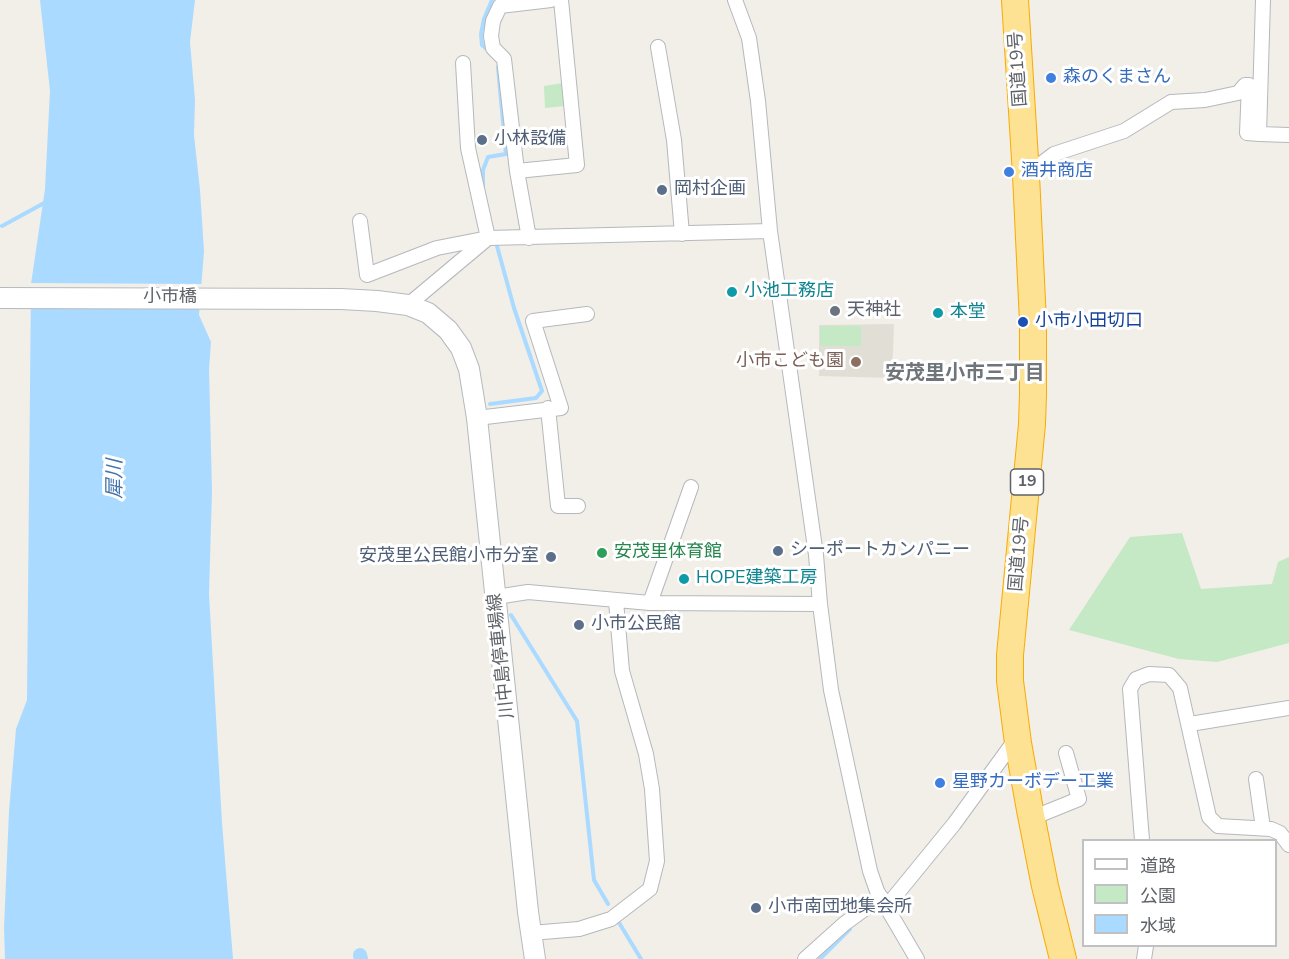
<!DOCTYPE html>
<html>
<head>
<meta charset="utf-8">
<style>
  body { margin:0 }
  #map { position:relative; width:1289px; height:959px; overflow:hidden; background:#f1efe8; font-family:"Nunito Sans","Noto Sans JP",sans-serif }
  canvas { display:block }
  .legend { position:absolute; left:1082px; top:839px; width:195px; height:108px; box-sizing:border-box; background:#fff; border:2px solid #bfc1c3; margin:0; padding:8px 10px; list-style:none; font-size:18px; color:#5f6368 }
  .legend li { display:flex; align-items:center; gap:12px; height:30px }
  .legend b { width:30px; border:2px solid #bfc1c3 }
</style>
</head>
<body>
<div id="map">
<canvas width="1289" height="959"></canvas>
<ul class="legend">
<li><b style="height:8px;background:#fff"></b>道路</li>
<li><b style="height:16px;background:#c5e8c5"></b>公園</li>
<li><b style="height:16px;background:#aadaff"></b>水域</li>
</ul>
</div>
<script>
const ctx = document.querySelector('canvas').getContext('2d');
ctx.lineJoin = 'round';
function fill(path, color) {
  ctx.fillStyle = color;
  ctx.fill(path, 'evenodd');
}
function toPath(rows) {
  const path = new Path2D();
  for (const r of rows) {
    path.moveTo(r[0], r[1]);
    for (let i = 2; i < r.length; i += 2) path.lineTo(r[i], r[i + 1]);
  }
  return path;
}
function stroke(path, color, width, dash) {
  ctx.strokeStyle = color;
  ctx.lineWidth = width;
  ctx.lineCap = dash ? 'butt' : 'round';
  ctx.setLineDash(dash || []);
  ctx.stroke(path);
}
function drawText(font, color, halo, rows, align = 'center') {
  ctx.font = font + ' "Nunito Sans","Noto Sans JP",sans-serif';
  ctx.lineWidth = 6;
  ctx.setLineDash([]);
  ctx.textBaseline = 'middle';
  ctx.strokeStyle = halo;
  ctx.fillStyle = color;
  for (const [text, x, y, turn = 0] of rows) {
    ctx.save();
    ctx.translate(x, y);
    ctx.rotate((+turn || 0) * Math.PI / 180);
    ctx.textAlign = isNaN(turn) ? turn : align;
    if (halo) ctx.strokeText(text, 0, 0);
    ctx.fillText(text, 0, 0);
    ctx.restore();
  }
}
fill(toPath([
  [894,324,892,378,819,376,819,325]
]), '#e1ded6');
fill(toPath([
  [563,83,565,106,545,108,544,86],
  [820,326,861,326,861,346,820,346],
  [1182,533,1201,589,1272,584,1278,562,1289,557,1289,643,1217,662,1179,659,1069,630,1130,537]
]), '#c5e8c5');
fill(toPath([
  [40,0,195,0,190,42,195,100,194,135,200,190,204,251,199,315,211,342,209,369,212,491,209,594,222,823,233,959,5,959,4,928,9,811,16,729,27,700,31,284,45,189,50,91]
]), '#aadaff');
fill(toPath([
  [28,283,204,284,203,304,28,304]
]), '#f1efe8');
stroke(toPath([
  [489,51,482,45,481,34,484,19,492,0],
  [483,187,483,170,488,157,506,154,498,67],
  [2,226,46,202],
  [490,404,536,398,542,391,514,308,497,246],
  [511,615,577,721,594,880,608,904],
  [618,921,641,959],
  [820,959,850,929]
]), '#aadaff', 4);
stroke(toPath([
  [360,955,361,959]
]), '#aadaff', 14);
const street = toPath([
  [735,0,749,38,758,101,770,231,816,555,820,604,831,690,870,871,877,891,917,959],
  [1263,0,1259,134,1289,135],
  [658,47,674,140,682,234],
  [517,171,577,165,561,0],
  [1026,175,1054,154,1124,131,1171,102,1205,100,1238,93,1245,85,1249,85,1247,133,1259,134],
  [360,221,367,275,437,248,488,238,468,148,463,63],
  [529,238,517,171,504,59,493,48,491,36,493,21,500,6,551,0],
  [408,305,488,238,770,231],
  [548,408,558,506,578,506],
  [477,418,561,408,533,321,587,314],
  [496,597,528,592,650,603,820,604],
  [650,603,691,487],
  [1190,724,1289,708],
  [1256,779,1263,828],
  [1032,818,1079,799,1066,753],
  [1142,840,1130,689,1136,679,1149,674,1169,675,1180,688,1209,817,1218,826,1271,829,1280,833,1289,845],
  [887,906,954,824,1010,747,1018,743],
  [531,933,579,929,611,919,650,889,657,861,652,789,646,754,622,671,616,601],
  [805,959,844,924,881,897],
  [1144,959,1146,946]
]);
const secondary = toPath([
  [0,298,341,299,377,301,408,305,428,313,448,330,461,348,469,369,477,418,528,912,535,959]
]);
const highway = toPath([
  [1015,0,1026,175,1033,322,1033,394,1032,424,1010,655,1010,681,1018,743,1030,810,1045,886,1063,959]
]);
stroke(street, '#b5b8bc', 16);
stroke(secondary, '#b6babf', 22);
stroke(highway, '#f9ab00', 28);
stroke(street, '#fff', 14);
stroke(secondary, '#fff', 20);
stroke(highway, '#fde293', 26);
for (const [x, y, r, color] of [
  [1051,78,6,"#3f7fe0"],
  [482,140,6,"#5c6f8a"],
  [1009,172,6,"#3f7fe0"],
  [662,190,6,"#5c6f8a"],
  [732,292,6,"#0f9aa8"],
  [835,311,6,"#6b7280"],
  [938,313,6,"#0f9aa8"],
  [1023,322,6,"#1a4fb4"],
  [856,362,6,"#8d6e63"],
  [778,551,6,"#5c6f8a"],
  [602,553,6,"#2e9e5b"],
  [551,557,6,"#5c6f8a"],
  [684,579,6,"#0f9aa8"],
  [579,625,6,"#5c6f8a"],
  [940,783,6,"#3f7fe0"],
  [756,908,6,"#5c6f8a"]
]) {
  const dot = new Path2D();
  dot.arc(x, y, r, 0, 2 * Math.PI);
  ctx.fillStyle = color;
  ctx.fill(dot);
  stroke(dot, '#fff', 2);
}
for (const [x, y, w] of [
  [1027,482,33]
]) {
  const box = new Path2D();
  box.roundRect(x - w / 2, y - 13, w, 26, 4.5);
  ctx.fillStyle = '#fff';
  ctx.fill(box);
  stroke(box, '#5f6368', 1.5);
}
drawText('bold 16px', '#5f6368', null, [
  ["19",1027,482]
]);
drawText('18px', '#5f6368', '#fff', [
  ["国道19号",1019,69,-94],
  ["小市橋",170,298],
  ["国道19号",1020,554,-85],
  ["川中島停車場線",502,656,-96]
]);
drawText('18px', '#366cbe', '#fff', [
  ["森のくまさん",1063,78],
  ["酒井商店",1021,172],
  ["星野カーボデー工業",952,783]
], 'left');
drawText('18px', '#4e5e75', '#fff', [
  ["小林設備",494,140],
  ["岡村企画",674,190],
  ["シーポートカンパニー",790,551],
  ["安茂里公民館小市分室",539,557,"right"],
  ["小市公民館",591,625],
  ["小市南団地集会所",768,908]
], 'left');
drawText('18px', '#0d838f', '#fff', [
  ["小池工務店",744,292],
  ["本堂",950,313],
  ["HOPE建築工房",696,579]
], 'left');
drawText('18px', '#5b616d', '#fff', [
  ["天神社",847,311]
], 'left');
drawText('18px', '#164399', '#fff', [
  ["小市小田切口",1035,322]
], 'left');
drawText('18px', '#785e54', '#fff', [
  ["小市こども園",844,362]
], 'right');
drawText('18px', '#27864d', '#fff', [
  ["安茂里体育館",614,553]
], 'left');
drawText('bold 20px', '#70757a', '#fff', [
  ["安茂里小市三丁目",965,374]
]);
drawText('italic 20px', '#4174aa', '#fff', [
  ["犀川",116,479,-90]
]);
</script>
</body>
</html>
